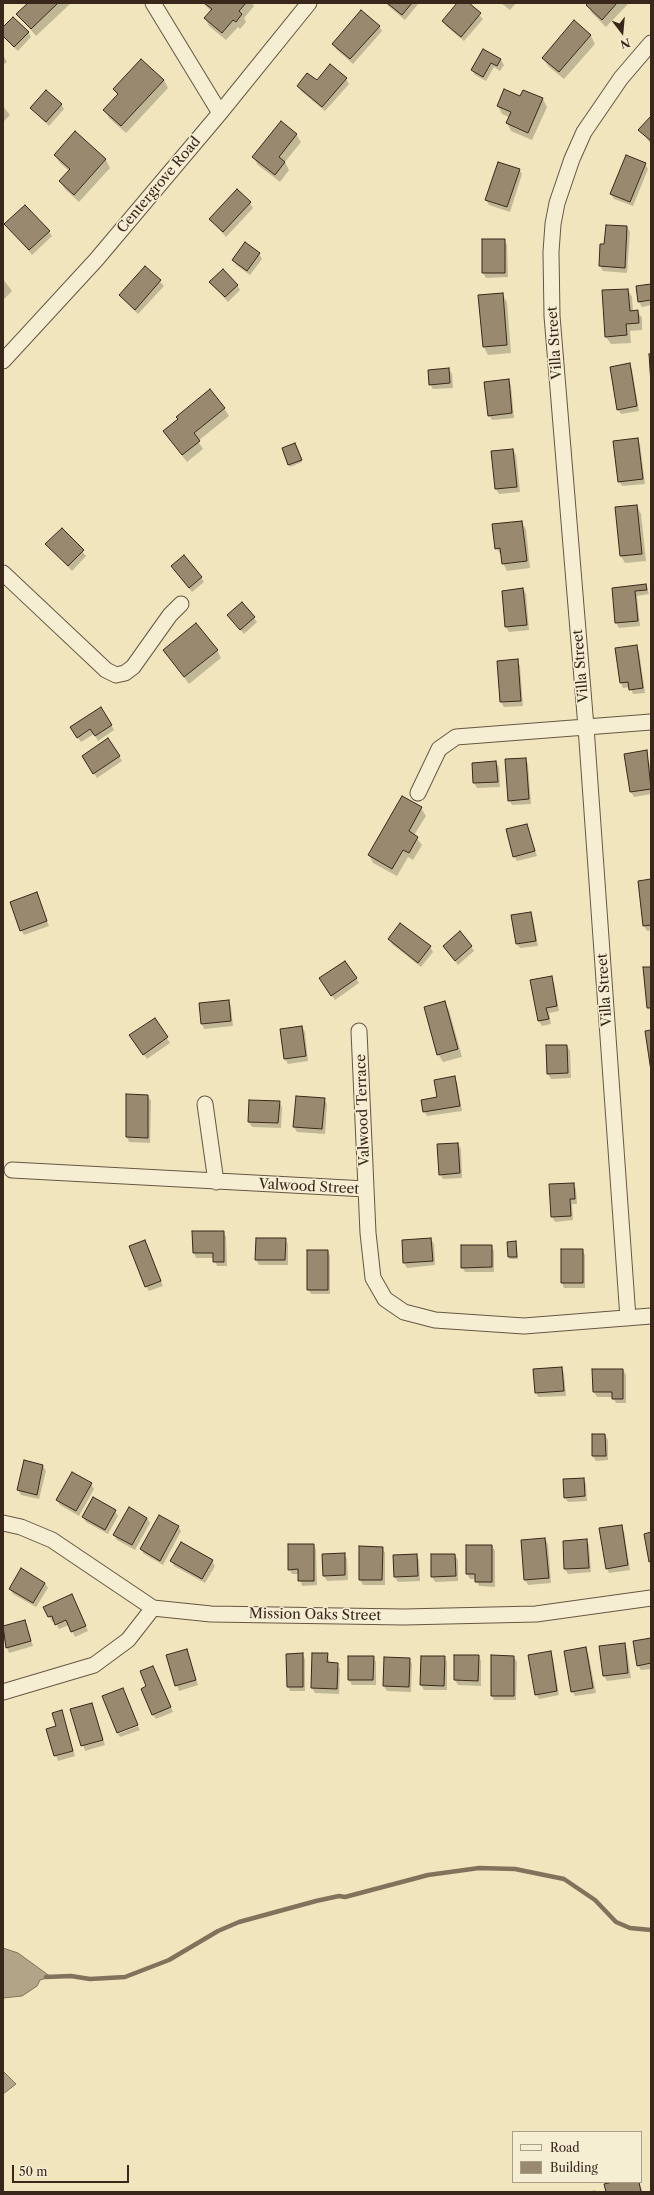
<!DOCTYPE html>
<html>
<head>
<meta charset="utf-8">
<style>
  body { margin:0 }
  #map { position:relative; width:654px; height:2195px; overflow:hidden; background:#f0e5bc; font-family:"Libre Caslon Text",serif }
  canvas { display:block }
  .frame { position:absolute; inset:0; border:4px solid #3a271c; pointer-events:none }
  .legend { position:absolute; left:512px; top:2131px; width:130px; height:52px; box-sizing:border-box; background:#f5eed3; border:1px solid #aa9e8a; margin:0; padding:5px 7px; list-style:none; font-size:12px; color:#3a271c }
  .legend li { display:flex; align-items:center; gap:8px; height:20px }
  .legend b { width:20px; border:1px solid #aa9e8a }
  .north { position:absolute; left:602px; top:12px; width:40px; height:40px; -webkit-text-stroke:3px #f5eed3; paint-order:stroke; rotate:164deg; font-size:11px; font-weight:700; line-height:16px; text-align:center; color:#3a271c }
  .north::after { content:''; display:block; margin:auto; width:14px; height:18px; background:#3a271c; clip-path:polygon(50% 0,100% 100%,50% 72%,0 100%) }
  .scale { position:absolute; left:12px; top:2165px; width:117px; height:18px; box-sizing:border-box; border:2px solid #3a271c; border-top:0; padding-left:5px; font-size:12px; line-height:14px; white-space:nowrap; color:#3a271c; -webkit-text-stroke:3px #f5eed3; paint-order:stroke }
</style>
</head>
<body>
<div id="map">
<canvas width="654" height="2195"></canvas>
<div class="frame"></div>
<ul class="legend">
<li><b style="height:5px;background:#f5eed3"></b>Road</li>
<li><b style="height:11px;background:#998a6f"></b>Building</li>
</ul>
<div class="north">N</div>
<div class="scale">50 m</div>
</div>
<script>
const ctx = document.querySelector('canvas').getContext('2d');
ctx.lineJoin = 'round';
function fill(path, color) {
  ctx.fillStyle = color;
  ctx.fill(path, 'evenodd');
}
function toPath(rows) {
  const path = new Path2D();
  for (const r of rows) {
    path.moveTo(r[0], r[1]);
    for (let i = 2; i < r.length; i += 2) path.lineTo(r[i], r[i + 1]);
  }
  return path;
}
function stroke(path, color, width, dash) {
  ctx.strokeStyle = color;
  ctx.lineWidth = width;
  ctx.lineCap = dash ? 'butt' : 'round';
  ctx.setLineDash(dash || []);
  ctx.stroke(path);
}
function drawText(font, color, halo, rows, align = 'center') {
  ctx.font = font + ' "Libre Caslon Text",serif';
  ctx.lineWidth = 3;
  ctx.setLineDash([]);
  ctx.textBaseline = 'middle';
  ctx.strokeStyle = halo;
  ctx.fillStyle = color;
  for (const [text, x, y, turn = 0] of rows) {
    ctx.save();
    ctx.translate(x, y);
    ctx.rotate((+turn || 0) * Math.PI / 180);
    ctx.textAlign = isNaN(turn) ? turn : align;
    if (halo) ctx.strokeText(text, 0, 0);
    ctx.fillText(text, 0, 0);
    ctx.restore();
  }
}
const water = toPath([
  [3,1948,18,1953,51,1977,40,1980,37,1986,22,1996,3,1998,3,1948],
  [3,2071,16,2084,3,2094,3,2071]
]);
fill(water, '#b2a486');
stroke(water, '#82725c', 1);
fill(toPath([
  [29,3,71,3,36,36,18,14],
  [203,3,252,3,254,6,244,18,246,22,240,29,238,27,226,40,209,26,205,18,211,11],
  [385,3,419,3,405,20],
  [458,3,467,3,483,19,464,41,446,26,443,21],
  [501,3,516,3,510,10],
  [590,3,629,3,606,27,592,13,587,5],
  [575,22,591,36,595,44,564,79,548,66,543,58],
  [379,26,382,31,353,64,336,49,333,44],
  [3,29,28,32,31,37,18,51,3,37],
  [483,50,501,60,504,65,500,71,494,67,486,81,475,75,472,70],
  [3,55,7,62,3,65],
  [346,79,349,84,325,111,301,91,298,86],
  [164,80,168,88,126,133,109,118,105,110,118,96,114,89],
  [524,91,543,99,547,107,532,140,511,131,507,123,509,117,502,114,498,106,521,98],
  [61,104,64,109,49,126,31,108],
  [3,106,10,115,3,122],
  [651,117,651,144,640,130],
  [75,133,106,160,110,168,79,202,65,189,60,182,69,171,60,163,55,155],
  [296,134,301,142,285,162,289,170,280,182,258,165,253,157],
  [645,164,648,169,633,206,614,199,611,194],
  [519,169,522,174,510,212,489,205,486,200],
  [250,203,253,208,226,237,210,219],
  [6,224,49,232,52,236,32,255],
  [627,227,630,232,627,273,603,271,600,266,601,245,605,245],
  [504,240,507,245,508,277,486,278,483,273],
  [259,254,262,259,250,275,236,265,233,260],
  [146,267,164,286,138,314,120,296],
  [3,279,12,291,3,300],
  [210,282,237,285,240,290,228,302],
  [651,285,651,305,642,307,639,302],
  [628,290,632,297,633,311,637,311,642,318,642,330,630,331,631,343,611,344,606,337],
  [502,294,507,302,511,353,488,355,484,347,480,296],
  [629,364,632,369,639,411,621,414,618,409],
  [449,369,452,374,453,388,433,389,430,384],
  [508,380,511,385,514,418,492,420,489,415],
  [224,408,229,416,198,441,203,449,187,462,164,431],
  [637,439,640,444,645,484,622,486,619,481],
  [296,446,302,462,290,467,283,448],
  [513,450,516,455,520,492,499,494,496,489,492,452],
  [637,506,641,514,646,561,625,563,621,556],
  [521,522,526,529,530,568,507,571,503,563,502,556,496,548],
  [62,529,86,556,72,571,47,544],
  [175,571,201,577,204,582,192,592],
  [646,585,649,594,637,596,640,626,619,628,616,623,613,588],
  [523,589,526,594,529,630,509,632,506,627,503,591],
  [228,615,254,618,257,622,244,634],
  [636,646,639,651,645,693,633,694,630,687,623,688,621,683,616,649],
  [164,650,217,650,221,658,189,684],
  [517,661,520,666,523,706,504,707,501,702,499,662],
  [111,725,114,730,98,741,94,734,81,742,71,727],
  [646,752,651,769,651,794,634,797,631,792],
  [119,756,122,761,97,778,86,761],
  [525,759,528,764,531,804,512,805,509,800],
  [496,762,499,767,500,787,477,788,474,783,473,764],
  [421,808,426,816,414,835,422,845,413,860,408,857,397,876,373,863,369,855],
  [526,825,537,856,517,861,514,856],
  [651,880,651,930,647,931,644,926,639,882],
  [37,894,49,926,24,935,21,930],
  [530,913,533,918,538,946,520,948,517,944],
  [389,939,430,947,433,952,421,967,392,944],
  [444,946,471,946,474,951,458,965],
  [356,978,359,983,335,1000,324,984],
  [551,978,554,983,559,1011,549,1013,551,1024,542,1026,539,1021],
  [228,1001,231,1006,233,1026,204,1029,202,1024,200,1004],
  [444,1002,449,1010,462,1057,443,1062,438,1054],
  [154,1019,170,1043,147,1059,133,1040],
  [302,1027,305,1032,308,1061,288,1064,285,1059,281,1030],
  [567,1046,570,1051,571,1078,551,1079,548,1074],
  [454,1077,457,1082,462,1111,427,1116,424,1111],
  [127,1095,148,1096,151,1101,150,1143,129,1142,127,1137],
  [324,1099,327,1104,325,1134,297,1132,294,1127],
  [279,1102,282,1107,281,1128,252,1127,249,1122],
  [458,1144,461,1149,462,1178,443,1179,440,1174],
  [573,1184,576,1189,577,1204,572,1204,573,1220,555,1222,552,1217],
  [193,1232,223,1232,226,1237,227,1266,217,1266,214,1258,196,1258,194,1253],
  [285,1239,288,1244,288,1265,259,1265,256,1260],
  [431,1239,434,1244,435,1265,407,1268,404,1263],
  [145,1242,163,1286,149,1291,146,1286],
  [516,1243,518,1259,510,1259,509,1257],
  [491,1246,494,1251,494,1272,465,1272,462,1267],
  [582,1250,585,1255,585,1288,564,1288,562,1283],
  [328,1251,330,1256,330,1294,311,1294,308,1289],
  [562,1368,564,1373,566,1396,538,1397,536,1392],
  [623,1370,626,1375,626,1403,616,1403,613,1397,597,1397,594,1392],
  [605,1435,608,1440,608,1460,596,1461,593,1456],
  [43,1466,46,1471,39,1499,21,1495,18,1490],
  [584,1479,586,1484,587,1501,568,1502,565,1497],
  [91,1484,94,1489,79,1516,60,1505,57,1500],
  [115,1511,118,1516,108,1534,86,1522,83,1517],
  [147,1518,150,1523,135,1550,117,1540,114,1535],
  [178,1526,181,1531,163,1565,144,1554,141,1549],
  [621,1526,624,1531,630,1570,609,1573,607,1568],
  [545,1539,548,1544,551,1583,528,1585,525,1580],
  [586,1540,589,1545,591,1572,568,1574,565,1569],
  [314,1545,316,1550,317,1585,302,1586,299,1574,292,1574,289,1569],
  [492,1546,495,1551,495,1587,479,1586,476,1579,470,1579,467,1574],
  [382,1548,385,1553,385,1585,363,1585,360,1580],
  [344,1554,347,1559,348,1580,327,1581,324,1576],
  [416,1555,419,1560,420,1581,398,1582,395,1577],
  [455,1555,458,1560,458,1581,435,1582,432,1577],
  [172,1561,212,1561,215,1566,205,1583,174,1566],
  [45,1583,48,1588,36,1607,13,1594,10,1589],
  [74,1600,88,1631,75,1637,69,1625,59,1629,55,1621,52,1622,45,1607],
  [25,1621,33,1646,9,1653,3,1636,3,1627],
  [651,1639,651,1669,641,1670,638,1665],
  [624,1644,627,1649,631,1678,607,1681,604,1676],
  [585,1648,588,1653,596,1693,575,1696,572,1691],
  [187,1651,198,1685,179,1691,167,1656],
  [550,1653,553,1658,559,1695,539,1699,536,1694],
  [302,1654,305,1659,305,1691,290,1691,288,1686],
  [313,1654,327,1654,330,1663,337,1664,340,1669,339,1694,315,1693,312,1688],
  [479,1656,481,1661,481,1686,458,1685,455,1680],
  [349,1657,373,1657,376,1662,376,1685,352,1685,349,1680],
  [422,1657,444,1657,447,1662,447,1690,424,1690,421,1685],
  [514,1657,517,1662,516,1700,494,1700,492,1695],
  [385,1658,409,1659,412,1664,411,1692,387,1691,384,1686],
  [155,1672,173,1712,156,1719,153,1715,148,1687],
  [92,1704,105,1745,85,1751,72,1709],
  [61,1711,75,1756,58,1761,47,1729,57,1726],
  [138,1726,140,1730,120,1737,118,1734],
  [618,2182,639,2182,643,2192,607,2192],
  [595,2190,597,2192,587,2192]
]), '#0003');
stroke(toPath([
  [46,1977,71,1976,90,1979,125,1977,169,1960,218,1931,239,1922,316,1901,339,1896,345,1897,428,1875,479,1868,515,1869,564,1879,595,1900,616,1922,630,1928,651,1930]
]), '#82725c', 4.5);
const building = toPath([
  [28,3,58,3,31,29,16,14,28,3],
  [204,3,246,3,239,11,242,14,236,22,233,20,222,33,204,18,212,9,204,3],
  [387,3,412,3,402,15,387,3],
  [457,3,469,3,481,13,461,37,442,21,457,3],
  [588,3,617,3,602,20,586,5,588,3],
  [361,10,380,26,350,59,332,44,361,10],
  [13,17,29,32,14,47,3,36,3,27,13,17],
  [574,20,591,35,559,72,542,58,574,20],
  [483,49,501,59,497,66,491,63,483,77,471,70,483,49],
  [141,59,164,80,121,126,103,110,118,94,113,89,141,59],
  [330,64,347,78,322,107,297,86,307,73,317,80,330,64],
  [504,89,520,96,523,90,543,98,528,133,506,123,511,112,497,106,504,89],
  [46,90,62,104,46,122,30,108,46,90],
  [651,116,651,141,638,130,651,116],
  [281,121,297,134,279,157,285,162,275,175,252,157,281,121],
  [75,131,106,159,74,195,59,181,70,169,54,155,75,131],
  [626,155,646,163,630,202,610,194,626,155],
  [498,162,520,169,507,207,485,200,498,162],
  [237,189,251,202,223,232,209,219,237,189],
  [25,205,50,231,29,250,4,224,25,205],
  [606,225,627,226,625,268,599,266,600,244,604,244,606,225],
  [482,239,505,239,505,273,482,273,482,239],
  [245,242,260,253,247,271,232,260,245,242],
  [145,266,161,280,135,310,119,295,145,266],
  [223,269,238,285,225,297,209,282,223,269],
  [651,284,651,300,638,302,636,286,651,284],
  [628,289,630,311,638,310,639,323,626,324,627,335,605,337,602,290,628,289],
  [503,293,507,345,483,347,478,295,503,293],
  [649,354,651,354,651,384,649,354],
  [630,363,637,406,617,410,610,367,630,363],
  [449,368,450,383,429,385,428,370,449,368],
  [509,379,512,413,488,416,484,382,509,379],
  [210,389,225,408,194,433,200,441,182,455,163,431,178,419,176,417,210,389],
  [638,438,643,479,618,482,613,441,638,438],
  [295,443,302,460,288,465,282,448,295,443],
  [513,449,517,487,495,489,491,451,513,449],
  [637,505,642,554,620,556,615,507,637,505],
  [522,521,527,561,502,564,500,548,495,549,492,524,522,521],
  [62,528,84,550,68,566,45,544,62,528],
  [184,555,202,577,189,588,171,566,184,555],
  [646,584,647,590,635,591,638,621,615,623,612,588,646,584],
  [523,588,527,625,505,627,502,591,523,588],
  [242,602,255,617,240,630,227,615,242,602],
  [196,623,218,650,184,677,163,650,196,623],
  [637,645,643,688,629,690,628,682,620,683,615,648,637,645],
  [518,659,521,701,500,702,497,661,518,659],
  [101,707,112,725,95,736,90,729,77,738,70,727,101,707],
  [108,738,120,756,93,774,82,756,108,738],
  [647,750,651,789,630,792,624,754,647,750],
  [526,758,529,799,508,801,505,759,526,758],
  [496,761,498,782,473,783,472,763,496,761],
  [402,796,422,807,409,831,418,837,409,853,403,850,392,869,368,855,402,796],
  [527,824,535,851,513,857,506,829,527,824],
  [651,879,651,925,643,926,638,881,651,879],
  [37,892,47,921,20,931,10,902,37,892],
  [531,912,536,941,516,944,511,915,531,912],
  [400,923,431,946,418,963,388,939,400,923],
  [460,931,472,946,455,961,443,946,460,931],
  [345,961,357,978,331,996,319,978,345,961],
  [643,967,651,967,651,1008,647,1008,643,967],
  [552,976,557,1006,546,1008,549,1019,538,1021,530,980,552,976],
  [229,1000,231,1021,201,1024,199,1003,229,1000],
  [445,1001,458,1049,437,1055,424,1007,445,1001],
  [155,1018,168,1037,143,1055,129,1035,155,1018],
  [302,1026,306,1056,284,1059,280,1029,302,1026],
  [651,1030,651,1071,645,1031,651,1030],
  [546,1045,567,1045,568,1073,547,1074,546,1045],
  [455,1076,460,1106,423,1112,421,1100,437,1097,434,1080,455,1076],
  [126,1094,148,1095,148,1138,126,1137,126,1094],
  [296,1096,325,1098,322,1129,293,1127,296,1096],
  [249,1100,280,1101,278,1123,248,1122,249,1100],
  [458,1143,460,1173,439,1175,437,1144,458,1143],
  [574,1183,575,1199,570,1199,571,1216,551,1217,549,1184,574,1183],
  [192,1231,224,1231,224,1262,213,1262,213,1253,193,1253,192,1231],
  [256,1238,286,1238,285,1260,255,1260,256,1238],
  [431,1238,433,1261,403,1263,402,1240,431,1238],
  [145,1240,161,1281,145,1287,129,1246,145,1240],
  [516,1241,517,1257,508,1257,507,1242,516,1241],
  [461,1245,492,1245,492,1267,461,1268,461,1245],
  [561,1249,583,1249,583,1283,561,1283,561,1249],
  [307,1250,328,1250,328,1290,307,1290,307,1250],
  [562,1367,564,1391,535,1393,533,1369,562,1367],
  [592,1369,623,1369,623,1399,612,1399,612,1392,593,1392,592,1369],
  [592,1434,605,1434,606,1456,592,1456,592,1434],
  [24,1460,43,1465,37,1495,17,1490,24,1460],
  [72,1472,92,1483,76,1511,56,1500,72,1472],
  [584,1478,585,1496,564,1498,563,1479,584,1478],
  [93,1497,116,1510,105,1530,82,1517,93,1497],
  [129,1507,147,1518,132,1545,113,1535,129,1507],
  [159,1515,179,1526,160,1561,140,1549,159,1515],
  [622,1525,628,1565,606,1569,599,1528,622,1525],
  [651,1532,651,1561,649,1562,644,1534,651,1532],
  [545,1538,549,1578,524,1580,521,1540,545,1538],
  [587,1539,589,1568,564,1569,563,1541,587,1539],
  [181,1542,213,1560,202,1579,170,1561,181,1542],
  [288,1544,314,1544,314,1581,298,1581,298,1569,288,1570,288,1544],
  [466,1545,492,1545,492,1582,475,1582,475,1574,466,1574,466,1545],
  [359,1546,383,1547,382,1580,359,1580,359,1546],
  [345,1553,345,1575,323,1576,322,1554,345,1553],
  [417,1554,418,1576,394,1577,393,1555,417,1554],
  [431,1554,455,1554,456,1576,431,1577,431,1554],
  [21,1568,45,1583,33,1603,9,1589,21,1568],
  [72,1594,86,1626,71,1632,66,1620,55,1625,52,1616,48,1617,43,1607,72,1594],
  [25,1620,31,1641,6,1648,3,1626,25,1620],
  [651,1638,651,1663,637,1666,633,1641,651,1638],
  [625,1643,628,1673,603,1676,599,1646,625,1643],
  [586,1647,593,1688,571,1692,564,1651,586,1647],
  [187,1649,196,1680,175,1686,166,1655,187,1649],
  [551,1651,557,1691,535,1695,528,1655,551,1651],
  [303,1653,303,1687,287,1687,286,1654,303,1653],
  [312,1653,328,1653,327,1662,338,1663,337,1689,311,1688,312,1653],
  [454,1655,479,1655,478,1681,454,1680,454,1655],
  [491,1655,514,1656,514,1696,491,1696,491,1655],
  [348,1656,374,1656,373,1680,348,1680,348,1656],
  [421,1656,445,1656,444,1686,420,1685,421,1656],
  [384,1657,410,1658,409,1687,383,1686,384,1657],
  [153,1666,171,1707,152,1715,141,1689,146,1686,140,1671,153,1666],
  [123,1688,138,1725,117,1733,102,1696,123,1688],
  [92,1703,103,1740,81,1746,70,1709,92,1703],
  [62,1710,73,1751,54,1756,46,1729,56,1726,52,1713,62,1710],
  [613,2182,639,2182,641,2192,606,2192,604,2184,613,2182]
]);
fill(building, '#998a6f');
stroke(building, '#3a271c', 1);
const minor = toPath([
  [153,3,220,113],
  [3,361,96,260,220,113,309,3],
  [3,573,106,670,116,675,125,673,133,667,170,615,181,604],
  [418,793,439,749,456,737,651,722],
  [359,1031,368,1233,373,1278,385,1299,404,1312,435,1320,524,1326,651,1316],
  [205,1104,216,1182],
  [12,1170,366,1189],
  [628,1318,586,727,552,316,551,252,553,224,557,203,572,159,584,132,621,78,651,43],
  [3,1523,21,1527,52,1540,153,1608,211,1614,404,1617,536,1614,651,1598],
  [3,1692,94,1665,128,1640,153,1608]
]);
stroke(minor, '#685644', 17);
stroke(minor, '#f5eed3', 15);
drawText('14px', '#3a271c', '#f5eed3', [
  ["Centergrove Road",159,185,-50],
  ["Villa Street",555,343,-94],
  ["Villa Street",581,666,-95],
  ["Villa Street",605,990,-94],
  ["Valwood Terrace",363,1110,-92],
  ["Valwood Street",309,1187,3],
  ["Mission Oaks Street",315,1615,1]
]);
</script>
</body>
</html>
